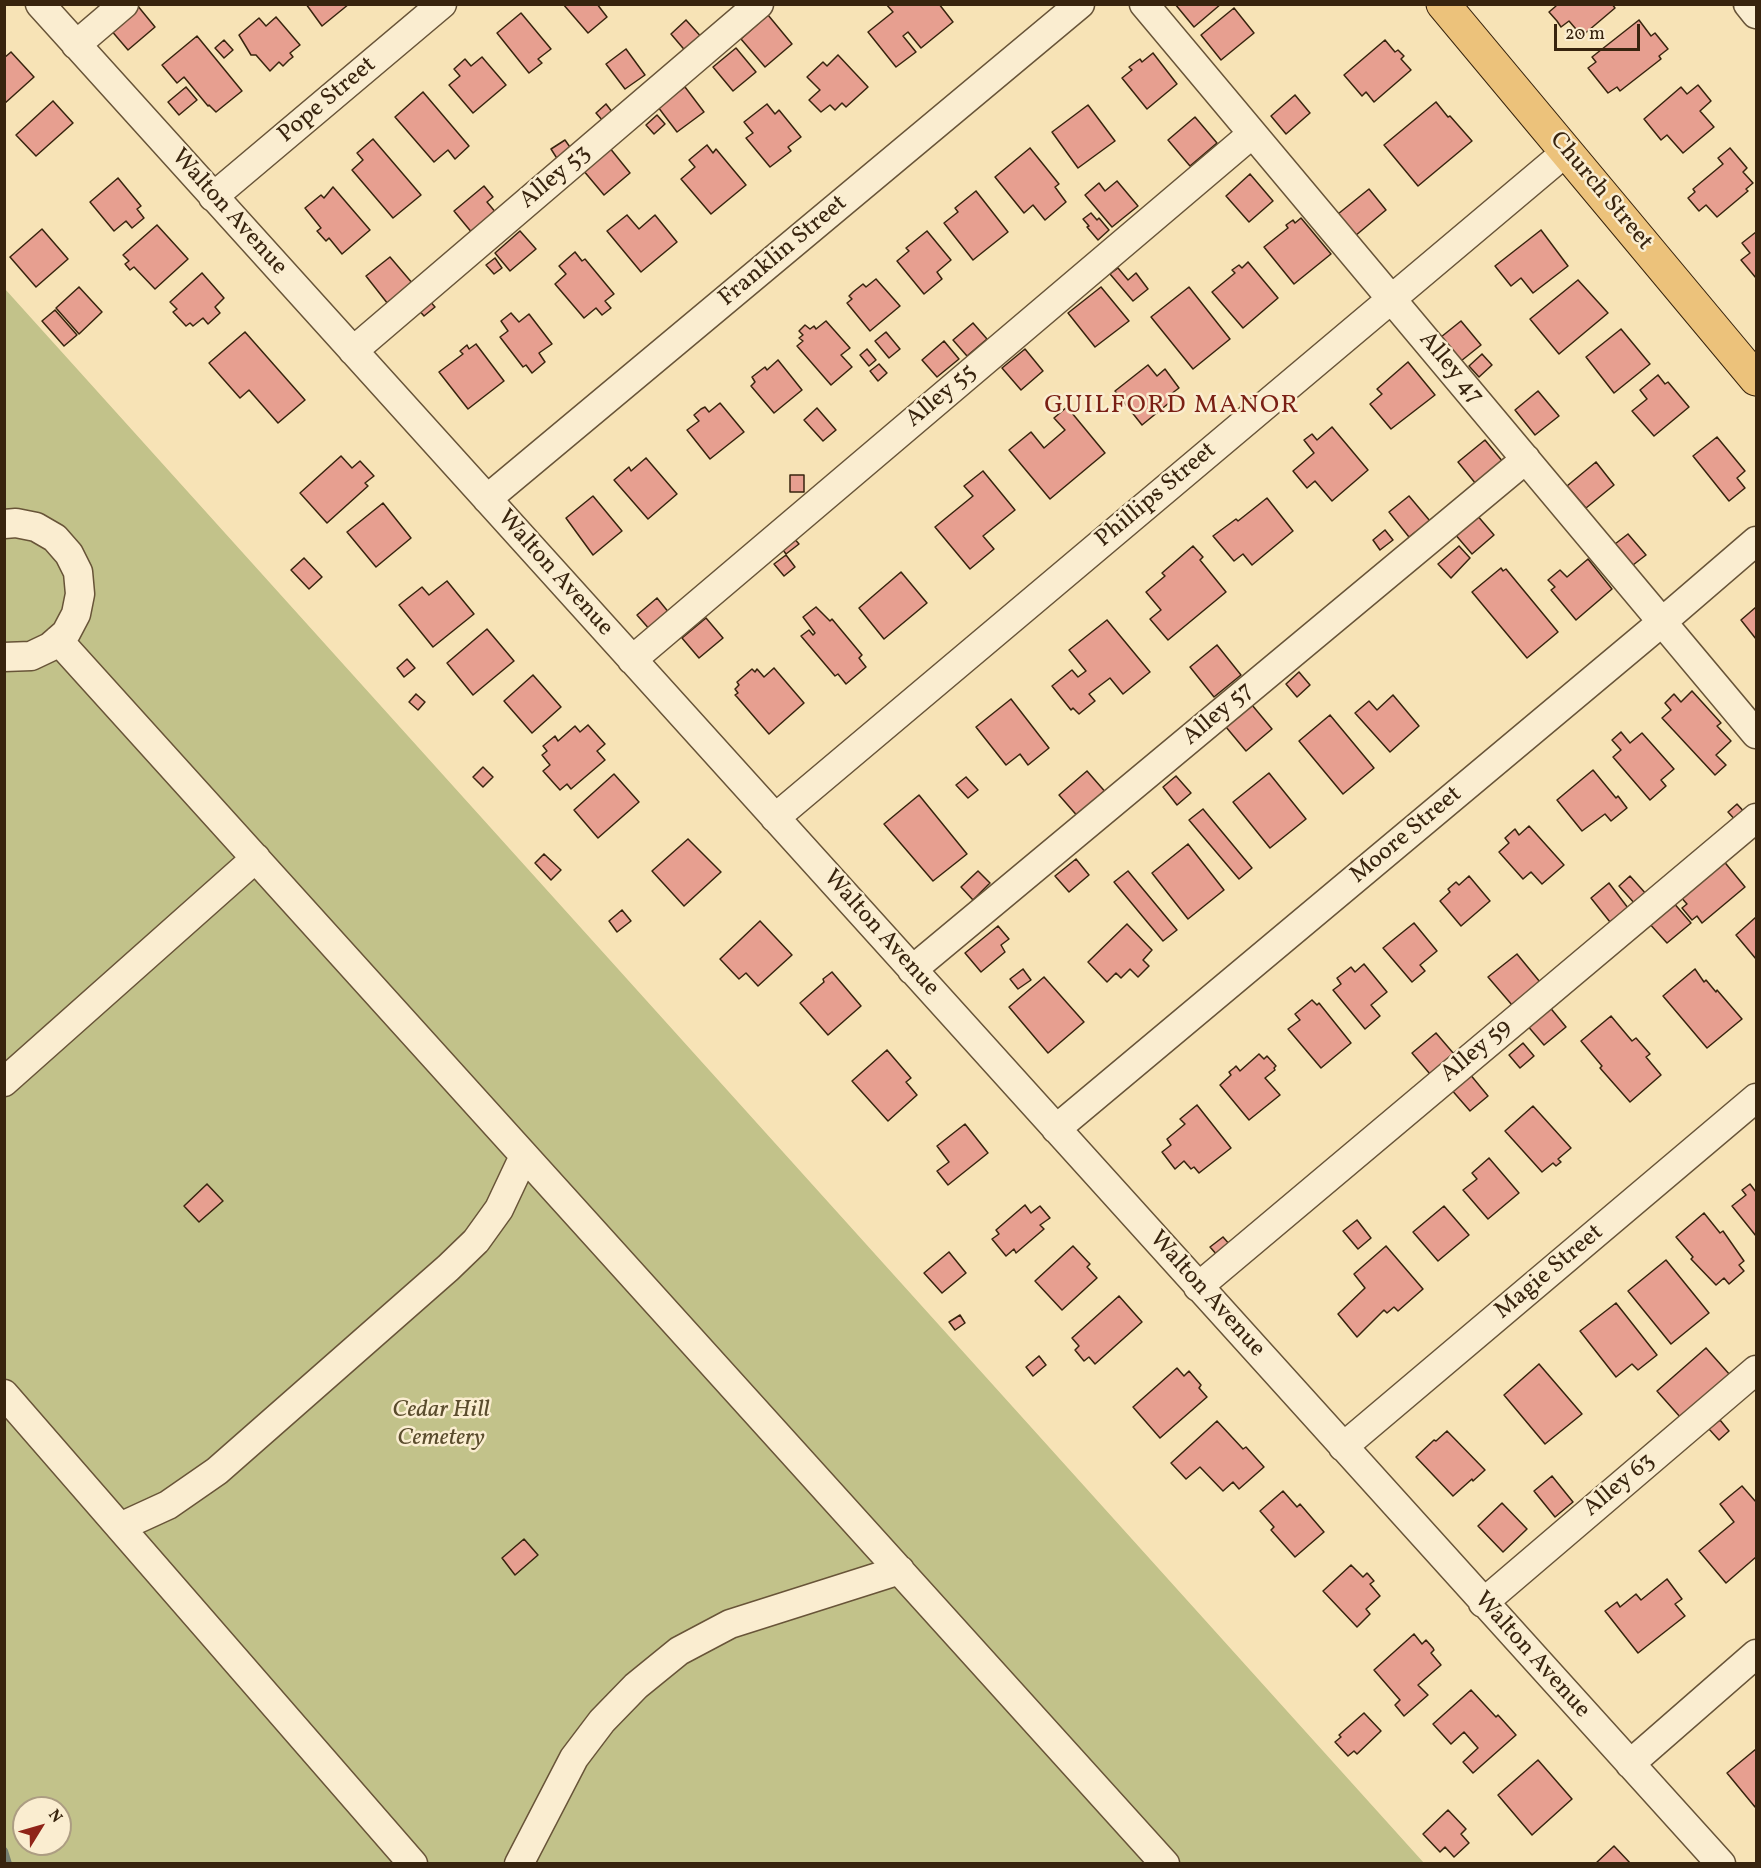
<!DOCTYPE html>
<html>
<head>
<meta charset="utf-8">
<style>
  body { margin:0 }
  #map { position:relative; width:1761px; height:1868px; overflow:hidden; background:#f7e3b6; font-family:Vollkorn,serif }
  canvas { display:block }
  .frame { position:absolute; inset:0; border:6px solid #38240e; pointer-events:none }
  .north { position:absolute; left:12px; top:1796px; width:60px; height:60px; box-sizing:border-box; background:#faedd0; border:2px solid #ac9d82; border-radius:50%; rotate:53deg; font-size:16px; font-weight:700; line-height:24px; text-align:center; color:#38240e }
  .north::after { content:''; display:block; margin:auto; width:21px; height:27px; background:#8f2418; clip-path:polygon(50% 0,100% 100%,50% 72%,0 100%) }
  .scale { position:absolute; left:1554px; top:24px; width:86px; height:27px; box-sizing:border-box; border:3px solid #38240e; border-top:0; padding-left:8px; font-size:18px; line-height:21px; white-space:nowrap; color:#38240e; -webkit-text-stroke:4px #faedd0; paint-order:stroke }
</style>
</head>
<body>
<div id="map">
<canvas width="1761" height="1868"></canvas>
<div class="frame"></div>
<div class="north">N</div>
<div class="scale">20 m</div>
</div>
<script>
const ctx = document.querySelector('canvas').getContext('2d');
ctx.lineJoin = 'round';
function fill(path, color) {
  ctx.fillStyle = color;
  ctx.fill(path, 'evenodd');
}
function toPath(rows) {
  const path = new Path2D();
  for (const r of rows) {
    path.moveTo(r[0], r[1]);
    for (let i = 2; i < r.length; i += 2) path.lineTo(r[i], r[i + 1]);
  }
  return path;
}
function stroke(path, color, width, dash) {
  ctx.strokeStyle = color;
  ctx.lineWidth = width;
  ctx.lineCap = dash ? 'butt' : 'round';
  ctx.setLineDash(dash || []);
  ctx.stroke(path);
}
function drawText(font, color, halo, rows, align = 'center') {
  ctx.font = font + ' Vollkorn,serif';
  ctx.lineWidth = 5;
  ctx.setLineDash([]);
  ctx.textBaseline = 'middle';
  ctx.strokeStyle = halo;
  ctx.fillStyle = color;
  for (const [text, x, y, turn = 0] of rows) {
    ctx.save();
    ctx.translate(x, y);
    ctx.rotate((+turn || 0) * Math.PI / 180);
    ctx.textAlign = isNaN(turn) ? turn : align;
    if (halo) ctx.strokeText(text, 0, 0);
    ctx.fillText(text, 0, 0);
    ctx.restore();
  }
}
fill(toPath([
  [5,289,1424,1863,5,1863],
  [24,1808,60,1808,60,1844,24,1844]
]), '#c2c28a');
stroke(toPath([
  [4,1851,8,1864]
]), '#758072', 8);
const building = toPath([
  [306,4,349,4,322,26,306,4],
  [563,4,597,4,607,17,588,33,563,4],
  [886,4,939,4,953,22,921,48,908,32,903,36,916,52,896,67,868,32,893,12,886,4],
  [1175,4,1221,4,1194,27,1175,4],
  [1554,4,1612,4,1615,8,1582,36,1569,21,1561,27,1557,21,1549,12,1556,6,1554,4],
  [137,5,155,27,128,50,110,29,137,5],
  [1234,8,1254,33,1221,60,1201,35,1234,8],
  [521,13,551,49,538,59,542,63,529,73,497,33,521,13],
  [768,15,792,44,765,67,741,39,768,15],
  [276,17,300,45,290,53,293,57,289,60,283,66,279,62,270,71,256,55,251,55,239,35,259,18,266,26,276,17],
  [686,20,704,40,688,54,671,34,686,20],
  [1639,20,1651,36,1655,33,1668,49,1659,56,1661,59,1620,91,1617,87,1608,93,1588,68,1596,62,1592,57,1639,20],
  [197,36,242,91,216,112,209,105,208,106,184,77,177,83,162,65,197,36],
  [224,40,233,50,224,58,215,48,224,40],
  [1385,40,1395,52,1398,50,1404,56,1401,59,1411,70,1374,102,1366,92,1362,96,1344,75,1385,40],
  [736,48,756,72,733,91,713,67,736,48],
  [626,49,645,75,625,89,606,64,626,49],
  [11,52,34,77,4,104,4,58,11,52],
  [1153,53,1177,84,1147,109,1122,78,1132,70,1129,67,1137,61,1140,59,1142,62,1153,53],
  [838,55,868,87,846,107,842,103,835,110,830,105,821,112,809,100,820,90,807,77,823,62,827,66,838,55],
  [482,57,506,85,473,113,449,85,460,76,454,69,465,59,471,66,482,57],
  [1698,85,1711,101,1700,111,1714,127,1683,153,1667,135,1661,140,1644,119,1681,87,1687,94,1698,85],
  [186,87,197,100,179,115,168,102,186,87],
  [685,87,704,112,677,132,658,107,685,87],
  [423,92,469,146,455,159,448,150,434,162,395,117,423,92],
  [1295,95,1310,113,1286,134,1271,116,1295,95],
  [53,101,73,123,36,156,16,135,53,101],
  [1436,102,1448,117,1450,116,1472,141,1418,186,1384,145,1436,102],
  [606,104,613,113,603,121,596,113,606,104],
  [767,104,775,114,779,110,801,137,788,147,791,151,770,167,746,138,753,133,744,122,767,104],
  [1088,105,1115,141,1078,168,1052,132,1088,105],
  [657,115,665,124,654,134,646,125,657,115],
  [1195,117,1217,143,1190,166,1168,140,1195,117],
  [373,139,421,195,393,218,352,170,363,160,357,153,373,139],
  [565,140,572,150,558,160,551,149,565,140],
  [707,145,713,153,716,149,746,185,711,214,681,179,695,167,689,160,707,145],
  [609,147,630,173,604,195,583,170,609,147],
  [1030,148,1059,184,1055,187,1066,202,1045,220,1033,205,1024,213,995,177,1030,148],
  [1730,148,1747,168,1743,172,1753,183,1746,189,1748,191,1717,217,1706,205,1699,211,1688,198,1695,192,1693,189,1723,164,1718,158,1730,148],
  [1250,174,1273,201,1249,222,1226,196,1250,174],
  [118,178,141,206,137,209,144,218,132,228,126,221,114,231,90,202,118,178],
  [1117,181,1138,206,1112,227,1085,195,1099,183,1105,191,1117,181],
  [484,186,493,197,487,202,497,214,473,234,454,211,484,186],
  [333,187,370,230,342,254,329,238,326,241,317,231,321,228,305,208,321,195,324,198,333,187],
  [1369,189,1386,210,1355,236,1338,214,1369,189],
  [976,191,1008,232,973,260,944,223,958,212,955,208,976,191],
  [1091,213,1097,220,1099,218,1109,230,1098,240,1087,227,1089,226,1083,219,1091,213],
  [627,215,639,229,655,215,677,242,641,272,607,231,627,215],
  [1301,218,1331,254,1294,284,1264,247,1288,228,1286,225,1293,220,1295,223,1301,218],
  [157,225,188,259,155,289,134,267,130,270,125,264,129,261,123,255,157,225],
  [42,229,68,259,36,287,10,257,42,229],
  [1541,230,1568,266,1533,293,1521,278,1511,286,1495,266,1541,230],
  [520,231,536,249,510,271,495,253,520,231],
  [927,231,951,260,937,272,942,279,924,294,897,261,909,251,906,248,927,231],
  [1756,232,1756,278,1741,260,1750,253,1742,243,1756,232],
  [575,252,582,261,585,259,614,294,605,301,611,308,602,315,596,308,584,318,555,284,566,274,559,266,575,252],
  [390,257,413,284,388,304,366,276,390,257],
  [495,258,502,268,494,274,486,265,495,258],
  [1248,262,1278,298,1243,328,1212,292,1235,273,1232,270,1239,265,1242,268,1248,262],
  [1118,268,1128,280,1136,273,1148,289,1133,301,1110,274,1118,268],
  [202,273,224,298,215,307,220,313,208,324,203,318,193,326,190,323,186,326,173,312,177,309,170,302,202,273],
  [876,279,900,306,870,331,847,303,852,299,849,296,853,292,863,284,866,287,876,279],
  [1578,280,1608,313,1559,354,1530,319,1578,280],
  [79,287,102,312,79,334,56,308,79,287],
  [1101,287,1129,321,1095,347,1068,313,1101,287],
  [1189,287,1230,339,1193,369,1151,317,1189,287],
  [428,299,435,307,424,316,417,308,428,299],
  [55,310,77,335,64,346,42,321,55,310],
  [511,313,519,322,529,314,552,344,539,353,545,362,532,373,526,365,523,367,500,337,508,331,501,321,511,313],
  [826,321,850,348,841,355,852,367,831,385,797,346,803,341,799,338,803,335,799,331,805,325,810,329,814,326,816,329,826,321],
  [1461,321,1481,345,1461,361,1441,337,1461,321],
  [973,323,987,339,967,356,953,340,973,323],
  [1621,329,1650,364,1614,393,1586,357,1621,329],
  [245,332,305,400,278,423,249,390,240,398,209,363,245,332],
  [886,332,900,349,889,358,875,341,886,332],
  [944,341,959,359,937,377,922,360,944,341],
  [476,344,504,381,468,409,439,372,463,354,460,351,467,345,469,349,476,344],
  [867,349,876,360,869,366,860,355,867,349],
  [1025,349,1043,371,1021,390,1002,368,1025,349],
  [1482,354,1492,365,1479,377,1469,366,1482,354],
  [778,360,802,390,774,413,751,386,755,382,752,377,765,367,767,370,778,360],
  [1408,362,1435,395,1391,429,1370,404,1382,394,1377,389,1408,362],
  [879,364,887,373,878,381,870,371,879,364],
  [1148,365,1157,376,1165,369,1179,388,1171,394,1175,398,1142,425,1115,391,1148,365],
  [1658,375,1665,384,1668,382,1689,407,1654,436,1632,411,1647,399,1640,390,1658,375],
  [1538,391,1559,416,1535,435,1515,410,1538,391],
  [720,403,744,432,710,459,687,430,699,421,694,415,701,409,705,407,709,412,720,403],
  [1067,407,1105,453,1050,499,1009,450,1031,432,1044,448,1065,430,1054,418,1067,407],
  [817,408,836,430,823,441,804,420,817,408],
  [1332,427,1368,470,1332,501,1315,481,1307,488,1293,471,1314,453,1304,440,1312,434,1317,440,1332,427],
  [1717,437,1745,471,1737,478,1745,488,1729,501,1693,456,1717,437],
  [1485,440,1503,462,1476,484,1458,462,1485,440],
  [341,456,352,468,360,461,374,476,365,483,368,486,327,523,300,493,341,456],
  [646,458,677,494,648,519,614,480,629,467,631,471,646,458],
  [1596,462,1614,485,1586,508,1567,486,1596,462],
  [983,471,1015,510,983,536,994,549,970,569,935,527,973,496,964,486,983,471],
  [790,475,804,475,804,492,790,492,790,475],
  [593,496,622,531,593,555,566,518,593,496],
  [1409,496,1430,521,1409,537,1389,512,1409,496],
  [1267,498,1293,531,1252,565,1243,554,1234,561,1213,536,1236,519,1238,521,1267,498],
  [383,503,411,538,376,567,347,532,383,503],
  [1476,514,1494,535,1472,554,1454,533,1476,514],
  [1385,530,1393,540,1380,550,1373,540,1385,530],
  [1628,534,1646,555,1633,565,1615,544,1628,534],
  [792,536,799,544,786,554,780,546,792,536],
  [1193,546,1203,557,1200,560,1226,592,1168,640,1150,619,1161,610,1146,592,1165,576,1162,573,1193,546],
  [1459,546,1470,558,1451,578,1438,564,1459,546],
  [786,555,795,567,784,576,774,564,786,555],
  [304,558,322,577,309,589,291,570,304,558],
  [1588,559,1612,589,1576,620,1551,590,1555,587,1548,580,1560,570,1567,577,1588,559],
  [1501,568,1503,571,1506,569,1558,632,1527,658,1472,592,1501,568],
  [901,572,927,603,884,639,859,608,901,572],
  [447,581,474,614,433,647,399,605,422,587,429,595,447,581],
  [657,598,670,614,651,631,637,615,657,598],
  [816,607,830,621,832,619,862,655,859,658,866,667,846,684,838,674,835,676,801,636,809,630,813,635,815,633,803,617,816,607],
  [1756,607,1756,639,1741,620,1756,607],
  [706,618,723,638,699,658,682,638,706,618],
  [1107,620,1150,672,1123,694,1110,678,1089,694,1095,701,1079,714,1073,708,1071,710,1052,686,1072,670,1078,677,1086,671,1069,650,1107,620],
  [487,629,514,661,473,695,447,663,487,629],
  [1217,645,1241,675,1214,697,1190,667,1217,645],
  [407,659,415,668,404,677,397,668,407,659],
  [774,668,804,703,769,734,737,697,735,695,738,693,735,689,739,685,737,682,752,669,755,672,757,669,764,677,774,668],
  [1299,672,1310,685,1297,697,1286,684,1299,672],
  [533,675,561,707,532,733,504,701,533,675],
  [1692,691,1721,723,1717,726,1731,741,1716,755,1726,765,1715,775,1662,718,1671,710,1665,703,1674,694,1681,702,1692,691],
  [416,694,425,702,418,710,409,702,416,694],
  [1393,695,1419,726,1390,752,1355,713,1369,701,1377,710,1393,695],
  [1011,699,1049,748,1028,765,1020,754,1006,765,976,727,1011,699],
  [1252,705,1272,729,1246,751,1226,727,1252,705],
  [1330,715,1374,768,1343,794,1299,741,1330,715],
  [588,725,605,744,597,751,605,760,571,789,567,784,560,790,543,771,550,765,542,755,547,751,543,746,555,736,558,741,575,726,580,732,588,725],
  [1621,732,1630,743,1642,733,1674,769,1661,780,1666,786,1650,800,1613,757,1621,750,1612,740,1621,732],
  [483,767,493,777,483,787,473,777,483,767],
  [1593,770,1616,798,1618,796,1627,808,1611,821,1605,814,1582,831,1557,800,1593,770],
  [1087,771,1108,795,1080,819,1059,795,1087,771],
  [1269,773,1306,819,1270,848,1233,802,1269,773],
  [614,774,639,802,598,838,574,810,614,774],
  [1176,776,1191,793,1177,805,1163,787,1176,776],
  [966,777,978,790,968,798,956,785,966,777],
  [919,795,967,854,933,881,884,824,919,795],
  [1737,804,1747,815,1738,823,1728,812,1737,804],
  [1203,809,1252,868,1239,879,1189,820,1203,809],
  [1529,826,1564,865,1542,884,1531,872,1523,879,1499,852,1509,843,1505,838,1515,829,1519,835,1529,826],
  [688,839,721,872,684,906,652,871,688,839],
  [1188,844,1224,890,1188,919,1152,873,1188,844],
  [544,854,561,870,551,880,535,863,544,854],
  [1076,859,1089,875,1069,892,1055,876,1076,859],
  [1722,859,1745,887,1702,923,1697,916,1692,920,1682,908,1687,904,1679,895,1722,859],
  [978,871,990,883,973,900,961,887,978,871],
  [1128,871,1177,930,1163,941,1114,882,1128,871],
  [1469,876,1490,901,1461,926,1440,901,1450,892,1448,889,1456,882,1459,885,1469,876],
  [1630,876,1647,895,1636,905,1619,886,1630,876],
  [1609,883,1628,908,1610,922,1591,898,1609,883],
  [1672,901,1691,923,1667,943,1648,922,1672,901],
  [622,910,631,921,617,932,609,921,622,910],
  [1756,917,1756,959,1736,935,1756,917],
  [760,921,792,955,758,986,746,973,739,979,720,959,760,921],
  [1414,923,1437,951,1420,965,1425,971,1412,982,1383,948,1414,923],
  [1127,924,1152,950,1143,960,1149,966,1138,977,1130,969,1121,978,1116,973,1107,982,1088,962,1127,924],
  [998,926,1009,939,1001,945,1005,952,981,972,965,953,998,926],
  [1517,954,1540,982,1512,1005,1488,977,1517,954],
  [1364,964,1387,992,1371,1005,1380,1016,1365,1029,1333,990,1341,984,1337,978,1346,971,1351,967,1355,972,1364,964],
  [1023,969,1031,980,1018,989,1010,979,1023,969],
  [1695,969,1704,982,1706,980,1716,992,1717,990,1742,1019,1707,1048,1663,996,1695,969],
  [832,972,861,1006,828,1035,800,1003,824,982,823,979,832,972],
  [1044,977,1084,1022,1048,1053,1009,1007,1044,977],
  [1312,1000,1317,1005,1319,1003,1351,1043,1321,1068,1288,1029,1300,1020,1295,1014,1312,1000],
  [1548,1005,1566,1027,1544,1045,1526,1024,1548,1005],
  [1611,1016,1632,1041,1636,1038,1650,1054,1646,1057,1661,1075,1630,1102,1600,1068,1602,1066,1581,1041,1611,1016],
  [1436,1033,1454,1054,1430,1074,1412,1053,1436,1033],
  [1523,1043,1534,1056,1520,1068,1509,1055,1523,1043],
  [887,1050,911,1078,906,1082,917,1095,888,1121,852,1081,887,1050],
  [1259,1054,1264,1059,1267,1056,1276,1066,1274,1068,1275,1070,1265,1078,1280,1095,1249,1120,1220,1085,1231,1075,1229,1072,1234,1068,1236,1066,1240,1071,1259,1054],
  [1469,1073,1488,1096,1470,1111,1450,1088,1469,1073],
  [1197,1105,1231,1148,1199,1173,1194,1167,1191,1169,1184,1161,1175,1169,1162,1152,1171,1145,1167,1139,1185,1124,1180,1119,1197,1105],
  [1533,1106,1571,1148,1558,1159,1561,1162,1556,1166,1553,1163,1542,1172,1505,1131,1533,1106],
  [965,1124,988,1153,948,1185,937,1171,949,1162,937,1146,965,1124],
  [1489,1158,1519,1193,1488,1219,1463,1190,1477,1179,1472,1173,1489,1158],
  [207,1184,223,1201,199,1222,184,1206,207,1184],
  [1750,1184,1756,1192,1756,1236,1732,1206,1746,1195,1742,1190,1750,1184],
  [1025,1205,1031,1213,1040,1206,1050,1218,1040,1225,1044,1229,1016,1253,1014,1249,1006,1256,992,1239,999,1234,996,1230,1025,1205],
  [1444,1206,1469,1235,1438,1261,1413,1232,1444,1206],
  [1704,1213,1720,1233,1723,1231,1744,1261,1739,1265,1744,1271,1729,1284,1724,1278,1716,1285,1691,1259,1693,1257,1676,1237,1704,1213],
  [1357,1220,1371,1238,1358,1249,1343,1231,1357,1220],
  [1223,1237,1231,1246,1218,1256,1210,1247,1223,1237],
  [1073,1246,1090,1264,1087,1267,1097,1278,1062,1310,1035,1281,1073,1246],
  [1386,1246,1423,1289,1398,1311,1394,1307,1387,1313,1384,1310,1357,1337,1338,1314,1365,1288,1354,1274,1386,1246],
  [949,1252,966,1273,942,1293,924,1273,949,1252],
  [1666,1260,1709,1313,1671,1344,1628,1291,1666,1260],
  [1119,1296,1142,1322,1095,1364,1089,1357,1084,1361,1075,1350,1079,1346,1072,1338,1119,1296],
  [1616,1303,1657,1355,1638,1370,1632,1364,1616,1377,1580,1331,1616,1303],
  [960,1315,965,1323,955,1330,949,1322,960,1315],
  [1706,1348,1730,1375,1681,1418,1657,1391,1706,1348],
  [1039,1356,1046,1365,1033,1376,1026,1367,1039,1356],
  [1539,1364,1582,1414,1545,1444,1504,1395,1539,1364],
  [1177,1368,1184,1376,1189,1371,1201,1385,1199,1388,1207,1397,1160,1438,1133,1407,1177,1368],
  [1720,1420,1729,1431,1719,1440,1709,1429,1720,1420],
  [1217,1421,1243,1449,1246,1447,1264,1467,1239,1489,1233,1482,1223,1491,1200,1467,1186,1479,1171,1463,1217,1421],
  [1447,1431,1485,1470,1473,1481,1472,1479,1453,1496,1416,1457,1434,1440,1436,1441,1447,1431],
  [1552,1476,1573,1502,1555,1517,1534,1491,1552,1476],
  [1742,1486,1756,1502,1756,1557,1726,1583,1699,1551,1734,1522,1720,1504,1742,1486],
  [1283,1491,1297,1507,1300,1504,1324,1532,1295,1557,1271,1530,1274,1527,1260,1511,1283,1491],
  [1502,1503,1527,1529,1503,1552,1478,1526,1502,1503],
  [524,1539,538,1555,515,1575,502,1558,524,1539],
  [1351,1565,1363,1577,1367,1573,1368,1574,1374,1581,1370,1584,1380,1596,1366,1609,1370,1614,1357,1627,1323,1591,1351,1565],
  [1667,1579,1682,1599,1675,1604,1685,1616,1638,1653,1605,1611,1617,1602,1620,1607,1636,1594,1641,1600,1667,1579],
  [1414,1634,1422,1644,1426,1640,1433,1648,1434,1650,1431,1653,1441,1665,1418,1685,1428,1695,1404,1716,1395,1705,1400,1700,1374,1670,1414,1634],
  [1471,1690,1496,1717,1498,1715,1516,1735,1473,1773,1463,1762,1478,1748,1464,1732,1451,1744,1433,1724,1471,1690],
  [1364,1713,1381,1731,1357,1754,1354,1751,1348,1756,1335,1742,1341,1737,1339,1735,1364,1713],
  [1756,1749,1756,1805,1755,1807,1727,1773,1756,1749],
  [1538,1760,1572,1799,1532,1835,1498,1795,1538,1760],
  [1448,1810,1466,1829,1461,1834,1469,1843,1454,1857,1445,1847,1440,1852,1423,1834,1448,1810],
  [1614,1846,1631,1864,1595,1864,1614,1846]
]);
fill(building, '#e79f90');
stroke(building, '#38240e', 1.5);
const minor = toPath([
  [40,4,1721,1864],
  [1144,4,1756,734],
  [1748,4,1756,14],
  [76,45,124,4],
  [213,197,442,4],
  [353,351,759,4],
  [487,499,1080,4],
  [4,524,16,523,36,527,55,538,69,554,78,572,80,594,76,614,66,633,50,647,31,656,4,657],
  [58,640,1165,1864],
  [632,660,1252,134],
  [775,818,1566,152],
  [912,970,1526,459],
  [4,1082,256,858],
  [1056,1129,1662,622,1756,541],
  [1198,1287,1756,818],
  [4,1394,413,1864],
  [1343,1447,1756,1098],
  [120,1527,168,1505,217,1471,448,1268,476,1241,499,1209,524,1156],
  [1483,1603,1756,1370],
  [1630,1764,1756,1654],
  [519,1864,574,1758,602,1721,636,1686,679,1651,730,1624,900,1570]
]);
const major = toPath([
  [1443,4,1756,379]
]);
stroke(minor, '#685438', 31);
stroke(major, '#38240e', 35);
stroke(minor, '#faedd0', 28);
stroke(major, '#ecc27b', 33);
drawText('24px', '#38240e', '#faedd0', [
  ["Pope Street",328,101,-40],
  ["Alley 53",556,178,-40],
  ["Church Street",1600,192,50],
  ["Walton Avenue",228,213,48],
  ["Franklin Street",784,252,-40],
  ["Alley 47",1450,369,50],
  ["Alley 55",942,397,-40],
  ["Phillips Street",1157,496,-40],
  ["Walton Avenue",554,574,48],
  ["Alley 57",1219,715,-40],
  ["Moore Street",1407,836,-40],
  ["Walton Avenue",880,934,48],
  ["Alley 59",1477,1052,-40],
  ["Magie Street",1550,1273,-40],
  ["Walton Avenue",1206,1295,48],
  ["Alley 63",1620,1486,-40],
  ["Walton Avenue",1531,1656,48]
]);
drawText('italic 24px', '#5a4c2d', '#faedd0', [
  ["Cedar Hill",441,1412],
  ["Cemetery",441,1440]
]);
ctx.letterSpacing = '1.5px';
drawText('26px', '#7a1f14', '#faedd0', [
  ["GUILFORD MANOR",1172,407]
]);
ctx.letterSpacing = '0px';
</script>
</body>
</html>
